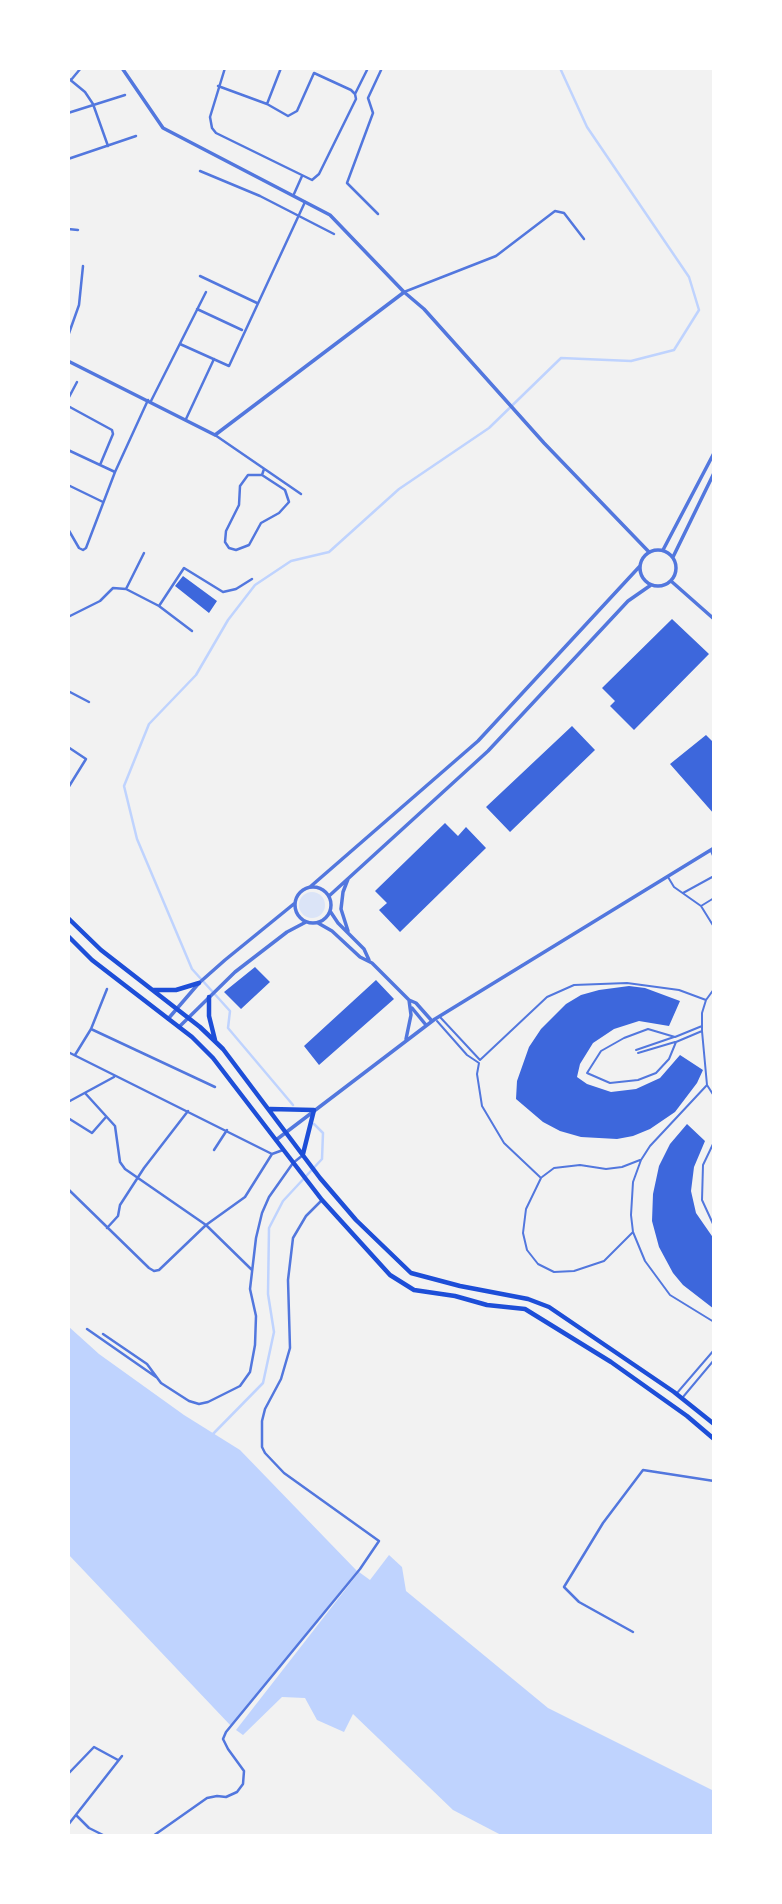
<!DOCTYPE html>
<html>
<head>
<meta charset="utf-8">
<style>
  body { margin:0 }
  #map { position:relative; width:782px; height:1904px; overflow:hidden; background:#f2f2f2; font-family:Overpass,sans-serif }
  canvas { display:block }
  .frame { position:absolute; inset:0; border:70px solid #fff; pointer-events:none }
</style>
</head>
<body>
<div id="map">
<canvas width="782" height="1904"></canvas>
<div class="frame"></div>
</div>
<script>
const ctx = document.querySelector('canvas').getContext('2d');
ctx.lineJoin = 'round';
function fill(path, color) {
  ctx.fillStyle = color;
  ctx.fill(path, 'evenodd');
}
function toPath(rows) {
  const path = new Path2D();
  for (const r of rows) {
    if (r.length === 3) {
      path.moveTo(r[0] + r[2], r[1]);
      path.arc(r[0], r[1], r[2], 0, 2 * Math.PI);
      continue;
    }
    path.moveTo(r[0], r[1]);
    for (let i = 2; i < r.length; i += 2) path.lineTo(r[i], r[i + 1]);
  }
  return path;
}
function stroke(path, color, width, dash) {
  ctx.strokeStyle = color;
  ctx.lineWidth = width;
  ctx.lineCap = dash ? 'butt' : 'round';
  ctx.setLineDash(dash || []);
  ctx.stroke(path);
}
fill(toPath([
  [312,905,13]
]), '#dbe4f7');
fill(toPath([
  [68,1326,99,1354,184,1415,240,1450,357,1571,231,1726,68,1554],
  [389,1555,402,1567,406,1591,548,1708,714,1791,714,1836,503,1836,453,1810,353,1714,344,1732,317,1720,305,1698,282,1697,243,1735,236,1730,359,1572,370,1580]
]), '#bfd3fe');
stroke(toPath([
  [293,1105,228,1028,230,1011,192,969,137,839,124,786,149,724,196,675,228,620,255,585,291,561,329,552,399,489,489,428,561,358,631,361,674,350,699,310,689,277,587,127,560,68],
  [211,1436,263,1383,274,1332,268,1294,269,1228,283,1201,322,1159,323,1133,314,1124]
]), '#bfd3fe', 2.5);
fill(toPath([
  [183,576,217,601,209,613,175,586],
  [672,619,709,654,634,730,610,706,615,701,602,688],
  [572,726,595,750,510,832,486,807],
  [706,735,714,743,714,814,670,764],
  [445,823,458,836,466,827,486,848,400,932,379,910,387,903,375,891],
  [255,967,270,982,241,1009,224,992],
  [376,980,394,999,319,1065,304,1046],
  [629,986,645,988,680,1001,669,1026,639,1021,614,1029,593,1043,580,1064,577,1077,587,1084,611,1092,636,1089,660,1078,680,1055,703,1070,697,1083,675,1112,650,1129,633,1136,617,1139,581,1137,560,1131,543,1122,516,1099,517,1081,529,1047,541,1029,566,1004,581,995,599,990],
  [687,1124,705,1141,694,1167,691,1191,696,1213,714,1239,714,1309,683,1285,673,1273,659,1247,652,1221,653,1194,659,1166,670,1144]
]), '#3d67dc');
stroke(toPath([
  [711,851,714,858],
  [668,877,674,887,701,906,714,927],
  [683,893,714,876],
  [701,906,714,898],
  [714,989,706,1000,702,1013,702,1031,707,1085,714,1096],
  [440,1017,480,1060,547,997,574,985,627,983,679,990,706,1000],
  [437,1021,467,1055,479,1063,477,1074,482,1106,504,1143,541,1178,526,1209,523,1233,527,1250,538,1264,554,1272,574,1271,604,1261,633,1232],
  [702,1031,676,1042,669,1059,656,1073,638,1080,610,1083,587,1073,601,1051,624,1038,648,1029,675,1037,702,1026],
  [636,1050,674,1037],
  [638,1053,675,1042],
  [707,1085,650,1146,641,1160,633,1182,631,1215,633,1232,645,1261,670,1295,714,1322],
  [714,1142,703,1165,702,1200,714,1226],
  [542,1177,554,1168,580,1165,606,1169,622,1167,640,1160],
  [677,1393,714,1350],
  [683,1397,714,1360]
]), '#5277de', 2);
stroke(toPath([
  [225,68,210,117,212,128,216,133,312,180,319,174,356,99,355,94,368,68],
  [281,68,267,104,288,116,297,111,314,73,351,90,355,94],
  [68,78,85,92,93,104,108,146],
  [71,80,81,68],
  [218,86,267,104],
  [68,113,125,95],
  [68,159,136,136],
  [200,171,260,196,334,234],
  [294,194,302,176],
  [378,214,347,183,373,113,368,98,382,68],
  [68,229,78,230],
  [200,276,257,303],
  [404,292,496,256,555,211,564,213,584,239],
  [197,309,242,330],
  [68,336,79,305,83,266],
  [180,344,229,366,305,202],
  [68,399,77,382],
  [151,401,206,292],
  [68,406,112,430,113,434,100,465],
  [186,419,214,359],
  [215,435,301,494],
  [68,450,115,472],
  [262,475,248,475,240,486,239,505,226,531,225,542,229,548,236,550,249,545,261,523,279,513,289,502,285,490,262,475,264,469],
  [68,485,103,502],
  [68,529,79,548,83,550,86,548,115,472,148,400],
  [126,589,144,553],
  [159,606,184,568,223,592,236,589,252,579],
  [68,617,100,601,113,588,126,589,159,606,192,631],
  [68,691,89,702],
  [68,747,86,759,68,788],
  [91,1029,215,1087],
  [68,1052,272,1154],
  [75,1055,91,1029,107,989],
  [85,1093,115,1126,120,1162,125,1169,206,1225,252,1270],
  [68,1102,114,1077],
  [68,1118,92,1133,106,1117],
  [214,1150,227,1130],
  [68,1189,149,1268,154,1271,159,1270,206,1225,245,1197,272,1154,283,1150],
  [107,1228,118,1216,120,1205,144,1168,188,1111],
  [87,1329,156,1377],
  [103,1334,147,1364,161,1383,189,1401,199,1404,208,1402,240,1386,250,1372,255,1345,256,1316,250,1289,256,1238,262,1213,269,1197,293,1163,303,1155],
  [633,1632,579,1602,564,1587,603,1523,643,1470,714,1481],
  [68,1774,94,1747,118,1760],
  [76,1815,89,1828,105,1836],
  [68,1825,122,1756],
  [153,1836,207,1798,217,1796,226,1797,237,1792,243,1784,244,1771,228,1749,223,1739,226,1732,360,1569,379,1541,284,1473,265,1453,262,1447,262,1421,265,1409,281,1379,290,1348,288,1280,293,1238,306,1216,322,1200]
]), '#5277de', 2.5);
stroke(toPath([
  [122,68,163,128,330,215,404,292,424,309,544,443,649,552],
  [68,361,215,435,403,293],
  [658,568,18],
  [663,550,714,453],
  [673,557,714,473],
  [671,581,714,619],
  [313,905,18],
  [310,887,478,741,640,566],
  [329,896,488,751,628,601,651,585],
  [330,911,338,923,364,949,369,960],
  [318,923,332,931,360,957,372,963,409,1000,416,1003,432,1021],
  [348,931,341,909,343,892,348,879],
  [412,1008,426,1025],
  [168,1019,199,983,225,960,295,903],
  [179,1027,235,972,287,932,306,922],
  [406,1039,411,1015,409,1000],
  [276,1140,435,1019,714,848]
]), '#5277de', 3.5);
stroke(toPath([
  [68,918,101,950,200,1027,223,1049,320,1178,356,1220,411,1273,460,1286,528,1299,549,1307,674,1392,714,1424],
  [68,936,92,960,192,1037,213,1058,322,1200,390,1275,414,1290,455,1296,487,1305,525,1309,611,1362,687,1416,714,1439],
  [153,990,176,990,199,983],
  [209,997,209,1016,215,1040],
  [270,1109,314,1110,303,1154]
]), '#1d4ed8', 4.5);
</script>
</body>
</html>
